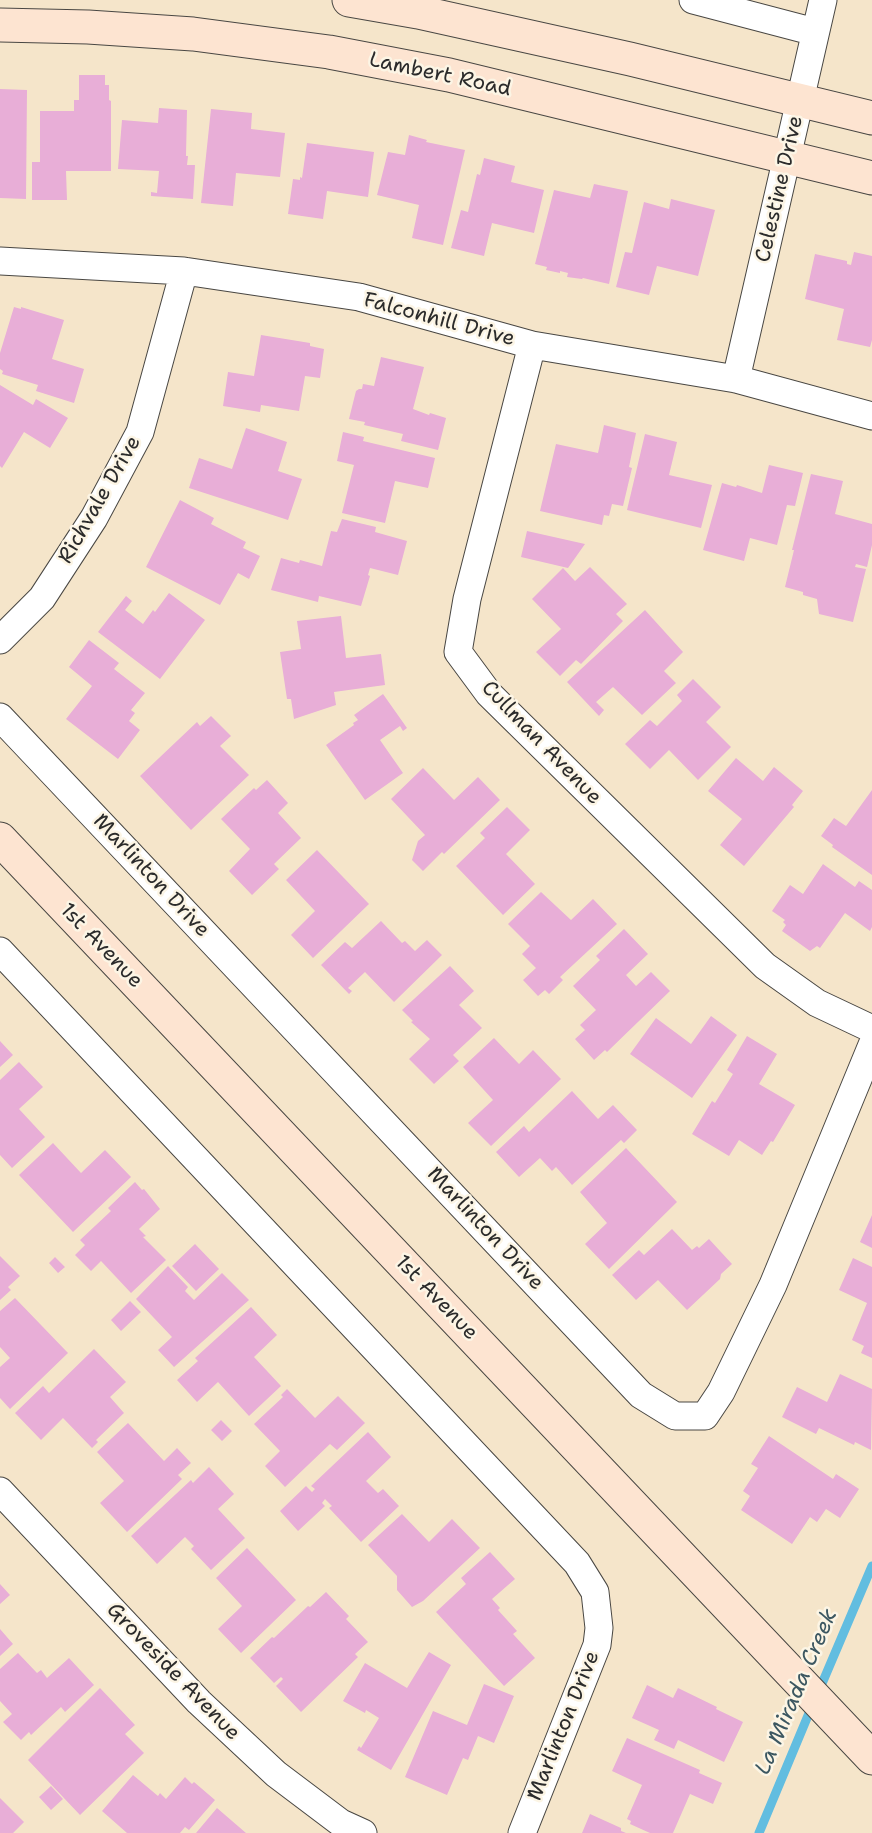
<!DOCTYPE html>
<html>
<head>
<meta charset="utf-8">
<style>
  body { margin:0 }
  canvas { display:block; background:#f5e5ca }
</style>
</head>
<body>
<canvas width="872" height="1833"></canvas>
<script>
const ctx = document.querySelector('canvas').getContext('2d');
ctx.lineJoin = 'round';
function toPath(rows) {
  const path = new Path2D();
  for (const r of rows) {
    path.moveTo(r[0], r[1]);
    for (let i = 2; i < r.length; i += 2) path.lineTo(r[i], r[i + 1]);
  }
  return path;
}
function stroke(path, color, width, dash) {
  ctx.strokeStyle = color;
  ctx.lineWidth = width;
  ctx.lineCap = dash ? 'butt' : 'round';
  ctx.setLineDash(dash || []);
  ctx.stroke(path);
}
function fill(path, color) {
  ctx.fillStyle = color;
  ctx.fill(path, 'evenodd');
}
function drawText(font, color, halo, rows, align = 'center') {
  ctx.font = font + ' "Shantell Sans",sans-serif';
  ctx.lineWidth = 5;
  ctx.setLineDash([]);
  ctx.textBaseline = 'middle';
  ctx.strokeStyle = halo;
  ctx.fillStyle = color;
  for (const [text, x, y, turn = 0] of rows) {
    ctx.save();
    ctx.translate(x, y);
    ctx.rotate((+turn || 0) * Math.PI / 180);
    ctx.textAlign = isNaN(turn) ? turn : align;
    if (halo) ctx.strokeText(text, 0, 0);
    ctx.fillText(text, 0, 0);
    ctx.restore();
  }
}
stroke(toPath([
  [818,1693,872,1566],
  [759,1833,812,1706]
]), '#62bde0', 9);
fill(toPath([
  [79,75,105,75,105,85,109,85,109,100,111,101,111,171,66,171,67,200,32,200,32,162,40,162,40,111,74,111,74,100,79,100],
  [0,89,27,90,26,199,0,198],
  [159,108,187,110,186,156,188,156,187,165,195,165,193,199,151,196,151,192,157,193,159,171,118,169,122,120,158,123],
  [211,109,252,113,251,129,285,133,280,177,236,173,233,206,201,203],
  [409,135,427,140,426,142,465,150,443,245,412,238,419,205,377,195,388,152,405,155],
  [307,143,374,152,368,197,327,191,323,219,288,214,293,179,300,180,300,177,302,178],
  [484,158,515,166,511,182,544,190,534,233,492,223,484,256,451,248,461,210,468,212,477,174,480,175],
  [594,184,628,191,609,284,583,278,582,279,567,277,568,273,560,271,560,273,546,270,547,267,535,264,554,190,590,198],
  [671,199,715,210,698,276,657,266,649,295,616,287,625,252,632,253,644,202,669,209],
  [854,252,872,256,872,340,870,347,837,340,844,309,805,299,815,254,847,261,847,264,851,265],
  [14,307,21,309,21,307,64,320,52,359,84,369,74,403,36,391,38,385,2,374,3,371,0,369,0,353],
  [261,335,310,343,310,346,324,349,320,378,305,376,299,411,261,405,260,412,223,406,228,372,254,376],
  [381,357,424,367,413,409,429,415,430,413,446,418,438,450,401,441,403,434,364,425,365,422,349,419,356,391,359,389,362,389,363,384,374,386],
  [0,385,33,405,36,399,68,418,50,448,24,432,2,468,0,466],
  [604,425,636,433,629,467,632,468,623,506,612,504,609,516,604,515,602,525,540,511,556,444,598,453],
  [246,428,287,442,278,471,302,479,288,520,189,488,199,458,232,469],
  [343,432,364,437,363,441,435,458,428,488,395,481,385,523,342,513,354,465,337,461],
  [645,434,677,442,669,475,712,485,701,528,627,510],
  [769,465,803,473,795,506,787,505,777,545,750,538,744,561,703,550,722,483,736,487,737,485,762,493],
  [811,474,843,481,835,514,872,524,872,545,867,567,856,564,855,567,866,569,853,622,819,614,817,599,803,595,803,592,785,587,794,550,792,550],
  [180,500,214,518,211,524,246,542,243,548,260,556,249,579,238,573,220,605,146,567],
  [342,519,376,527,375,532,407,541,398,575,370,568,368,575,370,576,361,606,319,596,318,602,271,590,281,558,299,563,300,560,322,566,331,531,337,532],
  [527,531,585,544,568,568,521,557],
  [590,567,627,604,616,614,623,621,581,664,576,660,560,676,536,652,561,629,532,599,563,568,575,581],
  [169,593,205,620,160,679,98,632,126,596,132,601,125,610,143,624,153,610,155,612],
  [645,610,683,652,664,671,676,683,642,715,613,687,596,702,604,710,599,716,567,682],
  [341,616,346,658,381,654,385,685,334,692,336,705,294,719,291,699,287,699,280,652,301,649,297,621],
  [89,640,119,663,114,669,145,693,131,710,135,713,129,721,140,730,118,759,66,719,92,686,69,667],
  [693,679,721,707,706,722,731,747,698,780,669,750,650,769,625,744,650,720,657,726,682,701,677,695],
  [383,694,407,728,403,731,400,726,380,740,403,773,365,800,326,745,354,725,353,723,358,720,354,715],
  [211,716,231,736,220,746,249,775,191,830,140,776,197,722,200,726],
  [736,758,763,781,774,767,803,791,792,805,794,807,744,866,720,845,742,819,708,791],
  [423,768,454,800,478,777,500,800,444,854,442,852,423,871,412,860,418,841,425,835,391,799],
  [267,780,288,803,278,813,301,838,274,864,279,869,252,895,229,871,250,849,221,819,254,788,256,790],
  [872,790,872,875,832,847,833,845,821,836,834,818,846,826],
  [507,807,530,830,506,854,535,884,503,915,456,866,485,838,480,833],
  [317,850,369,904,313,958,291,935,315,911,286,880],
  [823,864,855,887,859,881,872,890,872,927,870,931,845,913,820,948,817,946,810,951,782,931,786,925,783,922,785,920,772,911,790,885,803,894],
  [541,892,571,920,593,899,617,924,560,977,563,980,549,994,545,990,538,996,523,980,536,968,522,954,530,946,508,924],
  [381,921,402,943,405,941,415,951,427,940,442,955,394,1002,365,972,348,988,352,991,349,994,321,965,345,942,352,948],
  [624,929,648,954,626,975,636,986,651,972,670,991,607,1052,605,1050,594,1060,575,1039,585,1030,580,1025,596,1010,573,986,600,960,596,956],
  [450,966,474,991,459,1005,482,1028,453,1055,459,1061,434,1084,409,1059,430,1039,411,1022,413,1021,402,1010],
  [711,1016,737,1035,692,1098,630,1054,656,1018,691,1044],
  [747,1036,777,1054,759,1084,795,1105,773,1142,771,1141,762,1155,739,1140,729,1156,692,1134,712,1101,715,1103,733,1074,727,1070],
  [494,1038,519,1064,533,1050,561,1079,491,1146,468,1123,493,1100,463,1067],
  [0,1041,13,1055,0,1067],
  [19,1062,43,1087,19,1109,45,1137,12,1168,0,1155,0,1080],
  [572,1091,598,1119,613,1105,637,1130,624,1143,621,1140,572,1185,556,1167,552,1171,540,1158,519,1177,496,1152,524,1126,529,1132],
  [53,1143,81,1173,105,1150,131,1177,73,1232,19,1175],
  [626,1148,677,1202,609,1269,585,1244,607,1223,580,1192],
  [135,1182,142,1190,144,1189,160,1209,139,1229,146,1236,143,1237,166,1260,131,1293,101,1261,91,1271,75,1255,85,1245,80,1240,111,1211,108,1208],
  [872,1215,872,1248,860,1242],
  [672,1229,692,1250,697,1246,699,1248,709,1239,732,1264,721,1274,720,1279,687,1310,658,1280,636,1300,612,1275,639,1250,644,1255],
  [195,1244,219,1269,196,1291,172,1266],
  [0,1256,20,1276,8,1287,11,1290,0,1300],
  [55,1257,65,1267,58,1273,49,1263],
  [853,1258,872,1267,872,1358,861,1353,864,1346,852,1340,867,1303,839,1290],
  [168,1266,188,1287,185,1291,194,1300,222,1273,249,1300,174,1367,158,1350,172,1337,136,1299],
  [15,1298,68,1353,10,1409,0,1398,0,1367,10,1358,0,1347,0,1311],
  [130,1301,141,1312,121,1331,111,1320],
  [251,1307,277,1335,254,1357,281,1386,249,1416,218,1382,197,1402,177,1380,198,1361,195,1358],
  [94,1349,126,1382,110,1397,124,1413,96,1440,98,1442,92,1448,63,1418,41,1440,15,1413,43,1386,49,1393],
  [840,1374,872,1389,871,1450,855,1442,854,1445,819,1428,816,1434,782,1417,797,1387,827,1402],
  [287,1389,315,1418,338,1396,365,1423,337,1450,330,1444,285,1487,265,1466,280,1451,254,1424,283,1397,281,1395],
  [221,1420,232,1431,222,1441,211,1430],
  [128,1423,164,1461,177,1448,191,1463,178,1475,182,1479,127,1532,100,1503,124,1481,97,1452],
  [368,1432,391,1457,366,1481,378,1493,383,1489,399,1506,361,1542,329,1508,332,1506,325,1499,322,1503,325,1506,298,1531,280,1511,306,1486,312,1492,315,1489,311,1486],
  [769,1436,833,1479,836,1474,859,1489,840,1518,826,1509,817,1522,810,1517,792,1544,741,1510,750,1496,743,1491,758,1468,751,1464],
  [209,1467,234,1494,218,1509,245,1538,211,1570,191,1549,194,1546,185,1537,157,1564,131,1536,191,1480,193,1483],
  [402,1514,429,1542,452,1519,480,1548,423,1601,412,1607,397,1590,397,1576,368,1545],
  [247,1548,296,1600,241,1653,218,1629,242,1606,216,1578],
  [490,1552,515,1579,492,1599,500,1608,498,1610,517,1631,513,1634,535,1658,504,1686,436,1612,466,1584,461,1578],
  [0,1584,10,1595,0,1604],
  [326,1592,349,1616,346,1619,368,1642,355,1654,358,1657,301,1712,276,1686,283,1679,281,1677,274,1683,250,1658,272,1637,274,1638,308,1606,310,1607],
  [0,1629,13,1644,0,1656],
  [429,1652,451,1665,391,1770,357,1750,359,1746,361,1748,379,1718,366,1710,365,1713,343,1701,365,1663,407,1688],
  [18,1653,37,1673,41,1670,47,1678,69,1658,94,1685,65,1712,61,1707,31,1735,29,1732,21,1740,3,1722,12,1714,0,1701,0,1669],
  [484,1684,514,1696,494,1743,478,1736,468,1760,463,1758,447,1795,405,1777,433,1711,467,1725],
  [647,1685,673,1698,678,1688,717,1707,716,1709,743,1722,724,1762,678,1740,674,1749,654,1740,659,1730,632,1718],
  [100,1688,135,1725,125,1734,144,1753,80,1815,28,1760],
  [627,1738,700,1770,699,1773,722,1783,713,1804,690,1794,673,1833,650,1833,630,1824,631,1821,627,1819,642,1785,612,1771],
  [133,1775,158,1796,160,1793,166,1799,185,1777,192,1784,194,1782,215,1800,189,1830,185,1827,180,1833,127,1833,102,1811],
  [51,1786,63,1799,51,1810,39,1797],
  [0,1798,24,1822,13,1833,0,1833],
  [217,1808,246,1833,196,1833],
  [590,1814,621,1828,621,1831,626,1833,582,1833]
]), '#e8aed7');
const street = toPath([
  [693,0,815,32],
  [0,261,184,271,359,297,532,345,736,379,872,416],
  [532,345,467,599,458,652,489,694,765,966,817,1003,872,1029],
  [736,379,823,0],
  [0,640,42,598,94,518,140,432,184,271],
  [0,717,641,1395,675,1416,705,1416,721,1392,773,1285,872,1045],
  [0,951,577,1563,595,1592,599,1628,597,1645,522,1833],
  [0,1491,199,1702,276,1774,341,1823,363,1833]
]);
const secondary = toPath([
  [349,0,418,12,630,59,872,118],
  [0,25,88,27,193,34,329,52,449,75,872,178],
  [0,839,872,1758]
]);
stroke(street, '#494743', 29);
stroke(secondary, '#494743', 35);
stroke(street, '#fff', 27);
stroke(secondary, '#fde4d1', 33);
drawText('21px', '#2b2b2b', '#fcf5e5', [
  ["Lambert Road",440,75,12],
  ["Celestine Drive",780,189,-77],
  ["Falconhill Drive",439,320,15],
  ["Richvale Drive",100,500,-60],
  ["Cullman Avenue",541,743,46],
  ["Marlinton Drive",151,876,47],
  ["1st Avenue",101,946,46],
  ["Marlinton Drive",485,1229,47],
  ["1st Avenue",436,1298,46],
  ["Groveside Avenue",173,1672,46],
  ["Marlinton Drive",564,1726,-68]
]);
drawText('italic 22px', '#3c5761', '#fcf5e5', [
  ["La Mirada Creek",797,1692,-67]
]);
</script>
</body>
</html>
